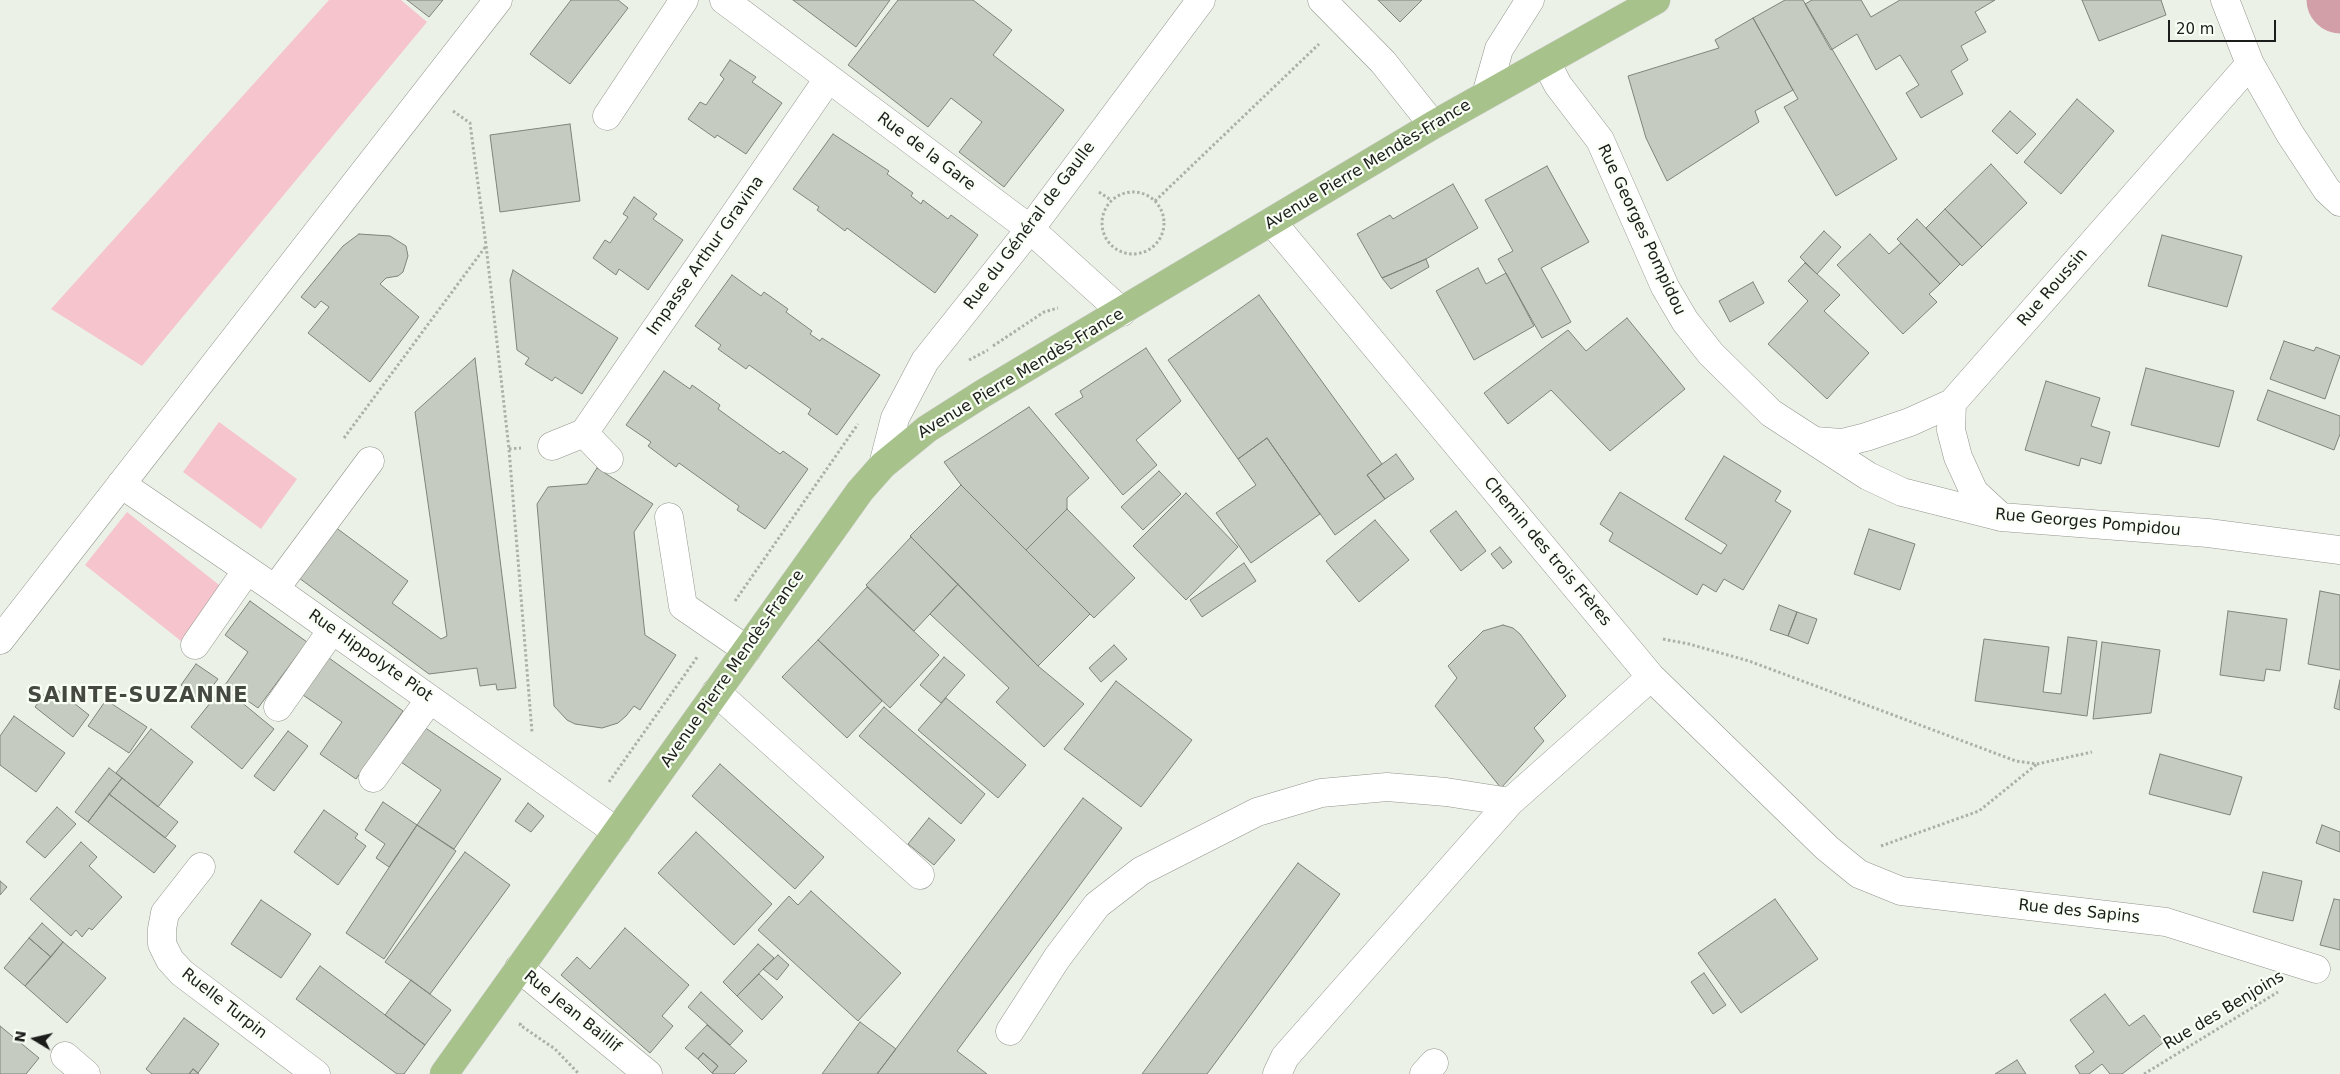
<!DOCTYPE html>
<html>
<head>
<meta charset="utf-8">
<style>
  body { margin:0 }
  #map { position:relative; width:2340px; height:1074px; overflow:hidden; background:#ecf1e8; font-family:"DejaVu Sans",sans-serif }
  canvas { display:block }
  .north { position:absolute; left:10px; top:1014px; width:50px; height:50px; -webkit-text-stroke:4px #f9fff5; paint-order:stroke; rotate:279deg; font-size:14px; font-weight:700; line-height:20px; text-align:center; color:#1b1d1a }
  .north::after { content:''; display:block; margin:auto; width:18px; height:22px; background:#1b1d1a; clip-path:polygon(50% 0,100% 100%,50% 72%,0 100%) }
  .scale { position:absolute; left:2168px; top:20px; width:108px; height:22px; box-sizing:border-box; border:2px solid #1b1d1a; border-top:0; padding-left:6px; font-size:15px; line-height:18px; white-space:nowrap; color:#1b1d1a; -webkit-text-stroke:4px #f9fff5; paint-order:stroke }
</style>
</head>
<body>
<div id="map">
<canvas width="2340" height="1074"></canvas>
<div class="north">N</div>
<div class="scale">20 m</div>
</div>
<script>
const ctx = document.querySelector('canvas').getContext('2d');
ctx.lineJoin = 'round';
function fill(path, color) {
  ctx.fillStyle = color;
  ctx.fill(path, 'evenodd');
}
function toPath(rows) {
  const path = new Path2D();
  for (const r of rows) {
    if (r.length === 3) {
      path.moveTo(r[0] + r[2], r[1]);
      path.arc(r[0], r[1], r[2], 0, 2 * Math.PI);
      continue;
    }
    path.moveTo(r[0], r[1]);
    for (let i = 2; i < r.length; i += 2) path.lineTo(r[i], r[i + 1]);
  }
  return path;
}
function stroke(path, color, width, dash) {
  ctx.strokeStyle = color;
  ctx.lineWidth = width;
  ctx.lineCap = dash ? 'butt' : 'round';
  ctx.setLineDash(dash || []);
  ctx.stroke(path);
}
function drawText(font, color, halo, rows, align = 'center') {
  ctx.font = font + ' "DejaVu Sans",sans-serif';
  ctx.lineWidth = 4.5;
  ctx.setLineDash([]);
  ctx.textBaseline = 'middle';
  ctx.strokeStyle = halo;
  ctx.fillStyle = color;
  for (const [text, x, y, turn = 0] of rows) {
    ctx.save();
    ctx.translate(x, y);
    ctx.rotate((+turn || 0) * Math.PI / 180);
    ctx.textAlign = isNaN(turn) ? turn : align;
    if (halo) ctx.strokeText(text, 0, 0);
    ctx.fillText(text, 0, 0);
    ctx.restore();
  }
}
fill(toPath([
  [329,0,401,0,427,22,142,366,51,309],
  [219,422,297,479,261,529,183,472],
  [127,512,223,588,181,641,85,565]
]), '#f5c4cd');
stroke(toPath([
  [2339,0,2340,1]
]), '#d29ea8', 65);
const building = toPath([
  [407,0,443,0,429,17,407,0],
  [571,0,618,0,628,8,570,84,530,54,571,0],
  [793,0,890,0,856,47,793,0],
  [898,0,973,0,1012,30,993,55,1064,110,1004,187,959,152,982,122,951,98,928,127,848,65,898,0],
  [1378,0,1422,0,1400,22,1378,0],
  [1785,0,1803,0,1897,159,1836,196,1784,107,1798,99,1753,18,1785,0],
  [1812,0,1861,0,1871,17,1900,0,1995,0,1975,12,1986,32,1961,46,1968,60,1951,71,1963,94,1921,118,1906,93,1919,85,1900,55,1876,70,1857,34,1831,50,1805,4,1812,0],
  [2082,0,2161,0,2166,15,2099,41,2082,0],
  [1753,18,1793,90,1755,111,1759,122,1667,181,1646,138,1628,76,1719,48,1715,40,1753,18],
  [730,60,756,77,752,82,782,103,746,154,717,135,715,138,688,119,700,102,706,105,724,79,720,75,730,60],
  [2077,99,2114,131,2061,194,2024,162,2077,99],
  [2010,111,2036,134,2017,154,1992,131,2010,111],
  [570,124,580,201,500,212,490,135,570,124],
  [833,134,889,171,887,174,913,193,911,196,921,204,923,200,948,219,951,215,978,235,935,293,847,228,845,231,817,210,819,207,793,189,833,134],
  [1991,164,2027,203,1982,247,1945,209,1991,164],
  [1547,166,1589,242,1541,268,1571,322,1542,338,1498,259,1513,251,1485,200,1547,166],
  [1453,184,1478,228,1426,259,1382,278,1357,234,1390,215,1393,219,1453,184],
  [634,197,657,214,653,219,683,240,648,290,619,269,616,275,593,258,605,240,610,243,628,217,623,214,634,197],
  [1945,209,1982,247,1962,266,1926,228,1945,209],
  [1917,219,1960,264,1940,284,1897,239,1917,219],
  [1824,231,1841,247,1817,274,1800,257,1824,231],
  [359,234,390,236,406,246,408,256,403,272,398,276,386,278,380,284,419,317,370,382,308,333,329,307,321,301,315,308,301,297,343,246,359,234],
  [1870,234,1889,254,1901,243,1940,284,1929,294,1937,302,1903,334,1837,265,1870,234],
  [2162,235,2242,256,2227,307,2148,286,2162,235],
  [1426,259,1429,267,1391,289,1382,278,1426,259],
  [1805,263,1840,295,1824,311,1869,353,1827,399,1768,344,1808,301,1788,281,1805,263],
  [1478,268,1486,284,1506,273,1534,326,1474,360,1436,291,1478,268],
  [513,270,618,338,582,394,555,377,552,381,525,364,529,358,517,350,510,280,513,270],
  [732,275,761,296,764,292,788,309,786,312,812,331,810,334,820,341,822,338,880,375,837,435,808,414,811,409,749,365,746,369,718,349,721,345,695,326,732,275],
  [1753,282,1764,303,1730,322,1719,301,1753,282],
  [1259,295,1382,464,1367,475,1385,499,1335,535,1267,438,1238,459,1168,360,1259,295],
  [1627,318,1685,389,1610,451,1551,390,1508,424,1484,393,1568,330,1586,351,1627,318],
  [2284,341,2314,351,2316,347,2340,356,2325,399,2270,379,2284,341],
  [1146,348,1181,401,1136,440,1157,465,1123,495,1055,414,1083,397,1080,391,1146,348],
  [475,358,516,688,497,690,496,684,480,686,477,668,429,674,295,575,331,524,408,581,392,603,441,639,447,636,415,412,475,358],
  [2146,368,2234,391,2219,447,2131,425,2146,368],
  [664,371,690,389,692,385,720,405,718,409,780,454,783,451,808,469,765,529,737,510,739,506,679,463,676,467,648,446,651,442,626,425,664,371],
  [2046,381,2100,398,2091,426,2110,432,2101,464,2081,458,2079,466,2025,450,2046,381],
  [2268,390,2340,416,2340,434,2334,450,2257,420,2268,390],
  [1029,407,1089,478,1067,498,1067,509,1026,550,961,485,944,462,1029,407],
  [1267,438,1320,514,1251,563,1216,513,1256,485,1238,459,1267,438],
  [1396,454,1414,479,1385,499,1367,475,1396,454],
  [1724,456,1781,491,1775,501,1791,511,1743,590,1724,579,1716,592,1703,584,1697,595,1609,541,1613,533,1600,524,1620,492,1721,554,1727,545,1685,519,1724,456],
  [597,468,653,504,634,532,645,635,676,655,640,710,634,706,626,716,618,723,602,728,575,724,567,720,554,706,537,504,548,487,587,484,597,468],
  [1159,471,1181,494,1143,530,1121,507,1159,471],
  [961,485,1090,614,1038,666,910,536,961,485],
  [1186,493,1238,547,1186,600,1133,546,1186,493],
  [1067,509,1135,578,1094,618,1026,550,1067,509],
  [1456,511,1486,551,1461,571,1430,531,1456,511],
  [1375,520,1409,560,1359,602,1326,561,1375,520],
  [1869,529,1915,544,1900,590,1854,574,1869,529],
  [911,537,958,584,914,631,866,585,911,537],
  [1500,547,1512,562,1503,569,1491,554,1500,547],
  [1244,563,1256,581,1202,617,1190,600,1244,563],
  [958,584,1038,666,1084,704,1044,747,996,702,1009,688,930,614,958,584],
  [867,587,939,655,890,708,818,640,867,587],
  [2320,591,2340,595,2340,670,2308,664,2320,591],
  [250,601,307,642,258,708,225,685,248,652,225,635,250,601],
  [1779,605,1797,612,1788,636,1770,630,1779,605],
  [2228,611,2287,619,2280,671,2266,669,2264,681,2220,675,2228,611],
  [1797,612,1817,619,1808,644,1788,636,1797,612],
  [1503,625,1513,628,1520,634,1566,696,1534,728,1544,741,1501,788,1435,706,1457,678,1448,666,1483,631,1503,625],
  [2068,637,2097,641,2087,716,1975,701,1984,639,2049,647,2043,692,2061,694,2068,637],
  [818,640,882,701,847,738,782,677,818,640],
  [2102,642,2160,650,2151,713,2093,719,2102,642],
  [1114,645,1127,659,1101,682,1089,668,1114,645],
  [944,657,965,675,941,703,920,685,944,657],
  [329,658,403,711,356,779,320,754,342,722,303,695,329,658],
  [196,664,218,679,201,701,181,685,196,664],
  [2340,680,2340,710,2334,708,2340,680],
  [1116,681,1192,740,1141,807,1064,749,1116,681],
  [51,685,89,715,73,737,35,707,51,685],
  [223,687,274,729,242,769,191,727,223,687],
  [946,698,1026,765,998,798,918,730,946,698],
  [106,700,147,727,129,753,88,726,106,700],
  [884,707,985,794,961,824,859,736,884,707],
  [14,716,65,753,36,792,0,765,0,736,14,716],
  [424,727,501,779,454,849,417,825,441,790,401,762,424,727],
  [151,729,193,762,158,807,116,773,151,729],
  [288,731,308,746,274,791,254,776,288,731],
  [2160,754,2242,777,2230,815,2149,794,2160,754],
  [720,764,824,857,795,889,692,796,720,764],
  [109,768,122,778,88,822,75,812,109,768],
  [122,778,178,822,165,838,109,794,122,778],
  [109,794,176,846,154,873,88,822,109,794],
  [1083,798,1122,828,957,1051,987,1074,877,1074,1083,798],
  [383,802,417,825,389,867,376,858,385,844,365,830,383,802],
  [528,803,544,816,531,832,515,821,528,803],
  [57,807,76,824,45,858,26,842,57,807],
  [324,810,358,834,355,838,366,846,338,885,294,852,324,810],
  [929,818,955,840,934,865,908,844,929,818],
  [417,825,456,851,384,959,346,933,417,825],
  [2322,825,2340,832,2340,852,2316,843,2322,825],
  [696,832,772,904,734,945,658,873,696,832],
  [81,842,97,857,89,866,122,897,92,930,89,928,82,937,76,930,71,936,30,899,81,842],
  [465,852,510,885,430,994,385,962,465,852],
  [1298,863,1340,894,1207,1074,1142,1074,1298,863],
  [2263,872,2302,881,2293,921,2253,912,2263,872],
  [0,881,7,887,0,895,0,881],
  [811,891,901,973,858,1021,758,930,789,896,798,905,811,891],
  [1775,899,1818,959,1741,1013,1698,953,1775,899],
  [2334,899,2340,900,2340,950,2320,945,2334,899],
  [261,900,311,934,281,978,231,944,261,900],
  [42,923,63,942,51,957,29,938,42,923],
  [625,928,689,985,662,1016,673,1026,650,1053,561,975,577,957,590,969,625,928],
  [29,938,51,957,25,986,4,968,29,938],
  [63,942,106,978,67,1023,25,986,63,942],
  [758,944,774,958,737,996,723,982,758,944],
  [778,955,789,965,777,980,763,969,778,955],
  [320,966,425,1045,404,1074,397,1074,296,999,320,966],
  [1704,973,1726,1005,1713,1014,1691,982,1704,973],
  [759,974,783,997,762,1020,737,996,759,974],
  [411,980,451,1010,425,1045,385,1015,411,980],
  [701,992,743,1031,730,1045,688,1007,701,992],
  [2105,994,2129,1026,2144,1015,2164,1042,2122,1074,2110,1074,2102,1064,2089,1074,2080,1074,2075,1066,2094,1052,2070,1020,2105,994],
  [184,1018,219,1044,198,1073,193,1069,189,1074,152,1074,146,1069,184,1018],
  [860,1022,896,1049,877,1074,822,1074,860,1022],
  [707,1025,747,1061,734,1074,714,1074,712,1073,718,1066,703,1053,698,1059,685,1048,707,1025],
  [0,1026,39,1058,26,1074,0,1074,0,1026],
  [703,1053,718,1066,712,1073,698,1059,703,1053],
  [2017,1060,2026,1074,1995,1074,2017,1060],
  [193,1069,198,1073,199,1074,189,1074,193,1069]
]);
fill(building, '#c6cbc2');
stroke(building, '#7f847b', 1);
const minor = toPath([
  [724,0,1030,229,1122,312],
  [1322,0,1383,62,1433,125],
  [2225,0,2250,64,2290,134,2327,190,2340,202],
  [1546,62,1558,85,1600,140,1665,287,1685,321,1711,354,1771,413,1868,476,1902,492,2001,517,2208,533,2340,550],
  [1486,95,1499,49,1530,0],
  [607,116,684,0],
  [1272,222,1651,677,1827,848,1859,874,1901,891,2166,922,2316,969],
  [1952,403,1951,430,1958,457,1974,492,2001,517],
  [584,433,828,79],
  [1815,441,1842,443,1866,437,1910,422,1952,403,2250,64],
  [552,446,584,433,609,459],
  [883,465,895,418,925,361,1030,229,1201,0],
  [121,484,275,589,617,832],
  [669,517,683,606,747,650],
  [275,589,370,461],
  [0,640,498,0],
  [195,645,247,570],
  [716,692,920,875],
  [278,707,332,630],
  [373,778,430,699],
  [201,867,165,913,162,929,162,944,170,960,182,973,316,1074],
  [519,968,648,1074],
  [1010,1031,1057,958,1097,905,1141,871,1257,812,1321,793,1387,787,1446,792,1510,802],
  [65,1056,86,1074],
  [1277,1074,1285,1057,1510,802,1651,677],
  [1424,1074,1434,1063]
]);
const major = toPath([
  [444,1074,860,491,883,465,927,429,982,394,1433,125,1656,0]
]);
stroke(minor, '#91968d', 29);
stroke(major, '#cdcdcd', 29);
stroke(toPath([
  [453,111,470,123,486,245,509,449,532,732],
  [1099,192,1111,200],
  [1133,223,31],
  [1155,201,1319,44],
  [993,346,1044,312,1058,308],
  [969,360,988,350],
  [344,438,486,246],
  [509,449,521,448],
  [735,601,858,424],
  [1663,639,1689,644,1749,661,2016,761,2037,764,2092,752],
  [609,782,698,656],
  [1881,846,1979,811,2037,764],
  [521,1023,520,1025,555,1049,579,1074],
  [2144,1074,2278,992]
]), '#acb0a9', 3, [2.5, 2.5]);
stroke(minor, '#fff', 28);
stroke(major, '#a7c38b', 28);
drawText('16px', '#1b1d1a', '#f9fff5', [
  ["Rue de la Gare",926,152,37],
  ["Avenue Pierre Mendès-France",1368,165,-31],
  ["Rue du Général de Gaulle",1030,226,-53],
  ["Rue Georges Pompidou",1641,230,65],
  ["Impasse Arthur Gravina",706,256,-55],
  ["Rue Roussin",2053,288,-49],
  ["Avenue Pierre Mendès-France",1021,374,-31],
  ["Rue Georges Pompidou",2088,523,5],
  ["Chemin des trois Frères",1547,552,50],
  ["Rue Hippolyte Piot",370,656,35],
  ["Avenue Pierre Mendès-France",733,669,-55],
  ["Rue des Sapins",2079,912,6],
  ["Ruelle Turpin",224,1004,38],
  ["Rue des Benjoins",2224,1011,-31],
  ["Rue Jean Baillif",572,1012,39]
]);
ctx.letterSpacing = '1px';
drawText('bold 21px', '#444841', '#f9fff5', [
  ["SAINTE-SUZANNE",138,697]
]);
ctx.letterSpacing = '0px';
</script>
</body>
</html>
